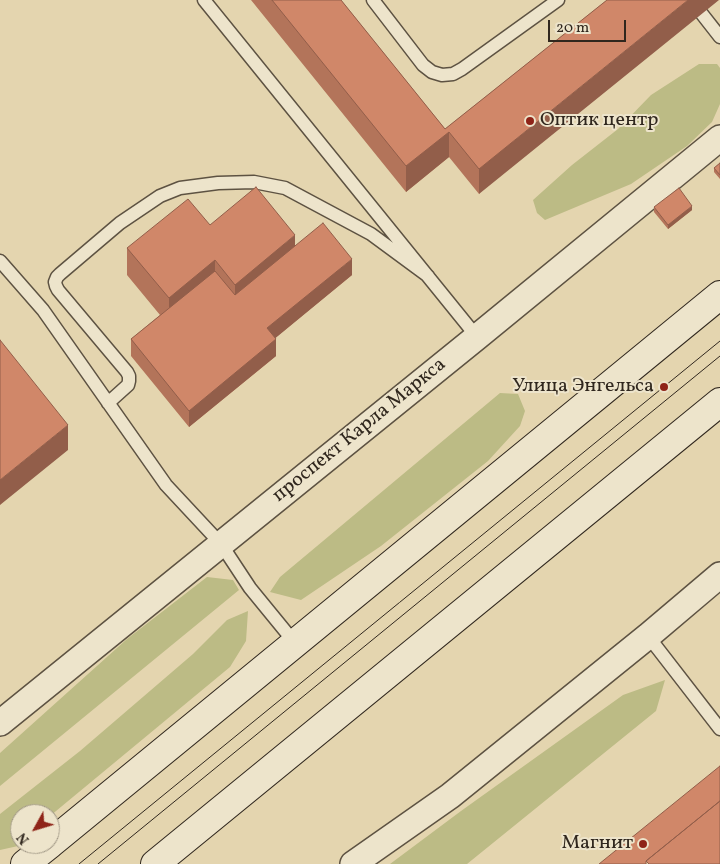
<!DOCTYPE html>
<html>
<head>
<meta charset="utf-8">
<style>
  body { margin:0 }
  #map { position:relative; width:720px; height:864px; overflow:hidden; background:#e4d5af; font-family:Vollkorn,serif }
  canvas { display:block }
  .north { position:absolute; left:10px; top:804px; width:50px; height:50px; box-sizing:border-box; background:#ede4cb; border:1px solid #a19886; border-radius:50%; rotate:231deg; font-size:14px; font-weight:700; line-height:20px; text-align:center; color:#30271e }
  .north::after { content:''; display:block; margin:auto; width:18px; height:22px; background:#8f2418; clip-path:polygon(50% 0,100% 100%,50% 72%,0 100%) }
  .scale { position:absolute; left:548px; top:20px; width:78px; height:22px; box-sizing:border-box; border:2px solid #30271e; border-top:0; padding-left:6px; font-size:15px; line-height:18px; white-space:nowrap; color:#30271e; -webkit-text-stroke:4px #ede4cb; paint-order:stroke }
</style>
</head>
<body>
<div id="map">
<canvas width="720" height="864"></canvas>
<div class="north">N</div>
<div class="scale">20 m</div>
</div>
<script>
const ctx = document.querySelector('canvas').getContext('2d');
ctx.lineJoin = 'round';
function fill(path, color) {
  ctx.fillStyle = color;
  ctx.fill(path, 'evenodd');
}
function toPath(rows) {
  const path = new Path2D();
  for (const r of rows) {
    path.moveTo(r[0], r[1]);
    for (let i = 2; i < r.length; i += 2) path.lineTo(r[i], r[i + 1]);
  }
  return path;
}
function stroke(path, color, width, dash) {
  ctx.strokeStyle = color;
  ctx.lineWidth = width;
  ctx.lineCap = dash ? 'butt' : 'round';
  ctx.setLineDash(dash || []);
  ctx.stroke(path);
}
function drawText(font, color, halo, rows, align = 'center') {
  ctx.font = font + ' Vollkorn,serif';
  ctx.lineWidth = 4;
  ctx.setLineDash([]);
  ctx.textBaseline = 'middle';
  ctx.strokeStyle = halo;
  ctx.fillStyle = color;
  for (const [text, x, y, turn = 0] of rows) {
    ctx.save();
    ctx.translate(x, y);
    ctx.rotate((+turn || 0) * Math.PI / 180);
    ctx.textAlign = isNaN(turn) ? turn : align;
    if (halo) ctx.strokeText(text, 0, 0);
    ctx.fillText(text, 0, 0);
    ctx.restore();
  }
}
fill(toPath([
  [699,64,717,64,720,68,720,104,712,122,687,146,631,184,545,220,537,213,533,200,572,165,618,129,651,95],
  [500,393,518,394,525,411,520,426,488,461,381,546,301,600,270,592,280,577],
  [207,577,233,580,239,590,0,786,0,753,127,639],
  [248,611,246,641,230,667,50,816,50,814,20,814,20,844,18,846,0,850,0,814,80,751,193,654,227,620],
  [665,680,656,711,467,864,390,864,461,811,623,695]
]), '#bcbb85');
const service = toPath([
  [204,0,477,337],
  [373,0,423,65,432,72,442,75,453,74,462,69,558,0],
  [702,14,720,37],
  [0,261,43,310,166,485,221,544,250,588,295,643],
  [108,403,128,385,129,381,129,376,127,372,58,290,56,286,55,282,57,277,60,274,120,223,160,196,180,188,218,183,254,182,285,188,371,234,428,276],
  [648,636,720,729]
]);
const minor = toPath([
  [0,723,477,337,720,138],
  [353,864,450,796,648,636,720,575]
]);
const secondary = toPath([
  [50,844,720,295],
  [25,864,50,844],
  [155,864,720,402]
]);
stroke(service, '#5d5242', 15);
stroke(minor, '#5d5242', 28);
stroke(secondary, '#30271e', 30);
stroke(service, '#ede4cb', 12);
stroke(minor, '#ede4cb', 25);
stroke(secondary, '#ede4cb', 28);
stroke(toPath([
  [79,864,720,341],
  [98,864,720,356]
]), '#30271e', 1);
fill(toPath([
  [251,0,341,0,445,129,607,0,479,194,449,157,406,192],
  [720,163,720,179,714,172,714,168],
  [654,207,692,210,668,229,654,212],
  [210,225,295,246,352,275,275,338,276,356,189,427,131,356,131,339,160,315,127,275,127,248]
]), '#b3745a');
fill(toPath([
  [688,0,719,0,479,194,479,169],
  [449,132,449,157,406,192,406,166],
  [692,206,692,210,668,229,668,225],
  [295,235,295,262,235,312,235,285],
  [352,259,352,275,267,345,267,328],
  [215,260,215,287,169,325,169,298],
  [276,339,276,356,189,427,189,411],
  [68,425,68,450,0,505,0,480]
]), '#925e4a');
const building = toPath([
  [272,0,341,0,445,129,607,0,688,0,479,169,449,132,406,166,272,0],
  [720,163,720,175,714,168,720,163],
  [256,187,295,235,235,285,215,260,169,298,127,248,188,199,210,225,256,187],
  [679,188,692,206,668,225,654,207,679,188],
  [323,223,352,259,267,328,276,339,189,411,131,339,215,271,235,295,323,223],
  [0,340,68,425,0,480,0,340],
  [720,766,720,801,646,861,646,864,599,864,720,766],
  [720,801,720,864,649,864,646,861,720,801]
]);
fill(building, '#d08769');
stroke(building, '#925e4a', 1);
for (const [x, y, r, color] of [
  [530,121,5,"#8f2418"],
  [664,387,5,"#8f2418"],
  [643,844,5,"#8f2418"]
]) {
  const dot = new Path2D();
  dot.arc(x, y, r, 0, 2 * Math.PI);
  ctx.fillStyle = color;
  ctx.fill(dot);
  stroke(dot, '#ede4cb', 2);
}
drawText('20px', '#30271e', '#ede4cb', [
  ["Оптик центр",540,121,"left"],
  ["Улица Энгельса",654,387],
  ["Магнит",633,844]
], 'right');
drawText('20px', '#30271e', '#ede4cb', [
  ["проспект Карла Маркса",360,431,-39]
]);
</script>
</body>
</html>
